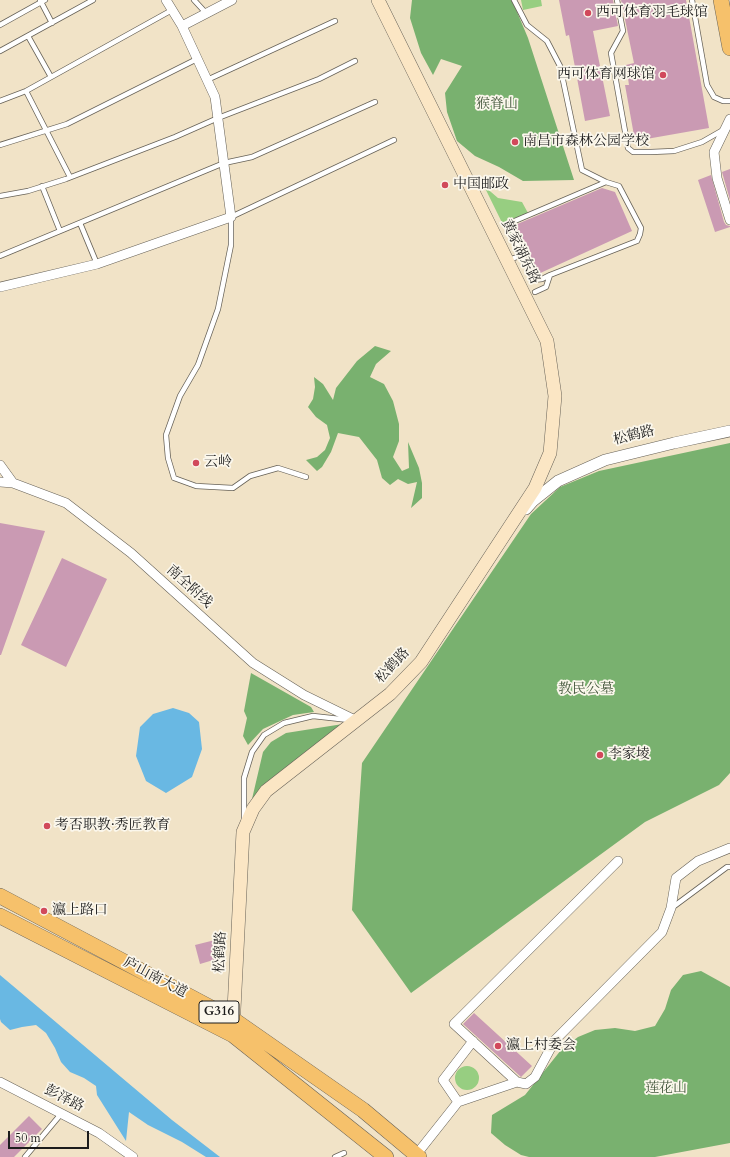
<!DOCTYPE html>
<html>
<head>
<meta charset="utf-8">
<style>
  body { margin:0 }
  #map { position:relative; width:730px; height:1157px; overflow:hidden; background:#f1e3c7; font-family:Cardo,serif }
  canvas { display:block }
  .scale { position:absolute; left:8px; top:1131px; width:81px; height:18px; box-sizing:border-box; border:2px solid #1c1c1c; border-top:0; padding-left:5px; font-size:12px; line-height:14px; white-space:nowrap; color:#1c1c1c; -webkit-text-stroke:3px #fbf7ec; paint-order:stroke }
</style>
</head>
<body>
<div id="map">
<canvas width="730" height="1157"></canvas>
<div class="scale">50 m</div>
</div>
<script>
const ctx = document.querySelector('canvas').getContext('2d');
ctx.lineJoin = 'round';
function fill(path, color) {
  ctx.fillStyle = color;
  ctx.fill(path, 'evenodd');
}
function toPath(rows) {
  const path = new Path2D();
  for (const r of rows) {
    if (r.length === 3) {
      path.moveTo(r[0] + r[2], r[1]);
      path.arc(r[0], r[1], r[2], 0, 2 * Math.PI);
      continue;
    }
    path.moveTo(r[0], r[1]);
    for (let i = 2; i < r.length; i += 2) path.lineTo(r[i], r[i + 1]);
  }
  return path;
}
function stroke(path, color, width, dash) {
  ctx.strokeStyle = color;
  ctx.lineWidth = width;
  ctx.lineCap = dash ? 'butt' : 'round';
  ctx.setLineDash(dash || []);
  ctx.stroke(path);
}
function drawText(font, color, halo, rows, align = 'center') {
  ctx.font = font + ' Cardo,"Noto Serif SC",serif';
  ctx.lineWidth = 3.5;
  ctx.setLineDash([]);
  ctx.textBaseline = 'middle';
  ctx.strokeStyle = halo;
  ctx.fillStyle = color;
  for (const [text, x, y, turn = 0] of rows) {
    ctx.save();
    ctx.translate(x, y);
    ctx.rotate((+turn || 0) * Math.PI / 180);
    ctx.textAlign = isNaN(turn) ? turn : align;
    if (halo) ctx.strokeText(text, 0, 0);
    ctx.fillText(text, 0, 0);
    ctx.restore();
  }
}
fill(toPath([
  [521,0,541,0,542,6,523,10],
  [484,186,498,198,522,202,528,213,507,222,515,239,513,245],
  [467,1078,12]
]), '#97ce81');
fill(toPath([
  [412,0,512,0,528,38,574,180,523,181,499,167,475,156,457,141,447,112,445,93,462,66,441,59,433,75,421,53,410,18],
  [375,346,391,351,376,364,370,377,384,384,393,401,399,424,399,441,393,457,402,471,409,468,408,442,419,468,422,483,422,498,411,508,417,482,408,484,398,479,390,485,382,478,377,460,359,437,338,433,331,452,322,467,317,471,306,460,317,457,325,450,330,438,327,425,316,417,308,407,313,399,315,387,314,377,323,384,333,400,336,388,357,361],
  [730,443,730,773,719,785,645,822,411,993,352,910,362,763,531,514,560,487,599,471],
  [251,673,311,707,314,712,293,715,263,729,248,745,243,736,247,718,244,711],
  [343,724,252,799,263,752,271,742,286,733],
  [701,971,730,987,730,1143,655,1157,529,1157,521,1155,505,1145,491,1133,492,1115,525,1095,561,1050,578,1037,595,1030,615,1028,635,1031,655,1026,665,1009,671,990,683,975]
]), '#79b16f');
fill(toPath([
  [173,708,189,713,199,722,202,749,192,777,166,793,146,781,136,756,140,727,153,714],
  [0,975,172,1120,220,1157,206,1157,182,1142,148,1125,129,1112,126,1141,97,1095,96,1086,84,1078,70,1072,61,1062,55,1048,46,1033,36,1025,22,1027,10,1030,1,1022,0,1019]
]), '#69b8e3');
fill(toPath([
  [559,0,613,0,618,26,593,31,610,116,585,121,569,35,566,36],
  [621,0,686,0,709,128,635,141,625,85,629,85,626,65,634,63],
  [730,169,730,200,722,172],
  [711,175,724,222,726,225,730,226,730,227,715,232,698,180],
  [602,188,615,192,632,231,536,275,521,243,515,225],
  [0,523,45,531,1,655,0,655],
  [62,558,107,579,66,667,21,645],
  [215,940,220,958,200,964,195,945],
  [474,1013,532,1066,521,1077,463,1024],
  [29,1116,42,1129,14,1157,0,1157,0,1145]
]), '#ca9ab3');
const service = toPath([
  [40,0,52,23],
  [194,0,206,13],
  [514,0,527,25,547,41,560,66,582,170,606,182,619,186,641,228,640,234,637,241,550,275,546,287,535,292],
  [617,0,623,31,611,53,628,148,633,152,651,152,674,151,702,142,723,130],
  [692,0,707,85,714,97,723,101,730,101],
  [0,25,45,0],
  [28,36,51,77],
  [0,51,93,0],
  [207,80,335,21],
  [26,91,70,177],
  [0,101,26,91,172,10],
  [0,145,67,124,197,59],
  [42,186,60,231],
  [0,196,28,191,66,179,175,137,218,118,319,79,355,61],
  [80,223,97,264],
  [522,255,517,244,517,241,510,223,606,182],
  [0,256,224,163,252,157,375,102],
  [509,260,522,255,534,280,542,279,550,275],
  [306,477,278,468,250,476,233,488,196,486,174,478,168,458,166,435,180,396,198,365,218,309,231,245,231,217,394,140],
  [244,820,244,778,252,752,264,735,284,723,313,716,349,720],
  [673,907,727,867,730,867],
  [25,1157,61,1114],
  [335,1157,344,1153]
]);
const minor = toPath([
  [166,0,182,26],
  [730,119,714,152,717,178,730,220],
  [0,287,97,264,231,217,215,97,182,26,232,0],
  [0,465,13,483],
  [0,482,13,483,66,503,131,553,253,663,304,695,357,721],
  [0,1082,99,1133,133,1157],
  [517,1082,454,1024,618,861],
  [458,1102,443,1080,473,1041],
  [416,1155,458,1102,517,1082,526,1084,535,1077,555,1040,662,932,671,908,676,878,698,861,730,848]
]);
const tertiary = toPath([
  [526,509,533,501,558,481,605,460,674,443,730,431]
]);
const secondary = toPath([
  [233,1029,243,832,253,809,266,791,390,694,421,662,535,488,550,453,555,396,547,341,378,0]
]);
const trunk = toPath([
  [721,0,730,48],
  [0,896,234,1020,363,1110,419,1157],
  [0,916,233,1035,386,1157]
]);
stroke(service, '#676258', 6);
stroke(minor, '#676258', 10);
stroke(tertiary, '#676258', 12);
stroke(secondary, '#676258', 14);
stroke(trunk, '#676258', 16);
stroke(service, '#fff', 4.5);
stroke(minor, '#fff', 9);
stroke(tertiary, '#fff', 11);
stroke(secondary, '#fbe6c4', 13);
stroke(trunk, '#f6c16b', 15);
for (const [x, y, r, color] of [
  [588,13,4,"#d1495b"],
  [663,75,4,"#d1495b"],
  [515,142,4,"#d1495b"],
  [445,185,4,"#d1495b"],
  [196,463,4,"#d1495b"],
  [600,755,4,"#d1495b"],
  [47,826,4,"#d1495b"],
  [44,911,4,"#d1495b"],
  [498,1046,4,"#d1495b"]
]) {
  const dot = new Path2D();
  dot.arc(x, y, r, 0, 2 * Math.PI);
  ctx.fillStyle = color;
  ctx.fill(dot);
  stroke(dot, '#fbf7ec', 1.5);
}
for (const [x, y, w] of [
  [219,1012,40]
]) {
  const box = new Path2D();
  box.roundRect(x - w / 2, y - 11, w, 22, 3);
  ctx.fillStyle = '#fbf7ec';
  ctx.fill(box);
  stroke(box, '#1c1c1c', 1);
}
drawText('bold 13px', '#1c1c1c', null, [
  ["G316",219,1012]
]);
drawText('14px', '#1c1c1c', '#fbf7ec', [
  ["西可体育羽毛球馆",596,13],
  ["西可体育网球馆",655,75,"right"],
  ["南昌市森林公园学校",523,142],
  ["中国邮政",453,185],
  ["云岭",204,463],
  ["李家堎",608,755],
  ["考否职教·秀匠教育",55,826],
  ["瀛上路口",52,911],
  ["瀛上村委会",506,1046]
], 'left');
drawText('14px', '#475a3f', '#fbf7ec', [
  ["猴脊山",497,105],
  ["教民公墓",586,690],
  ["莲花山",666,1089]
]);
drawText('14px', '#1c1c1c', '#fbf7ec', [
  ["黄家湖东路",520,252,64],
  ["松鹤路",634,436,-14],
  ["南全附线",189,587,42],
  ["松鹤路",393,666,-47],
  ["松鹤路",221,952,-87],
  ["庐山南大道",155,978,28],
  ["彭泽路",64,1099,27]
]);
</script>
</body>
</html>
